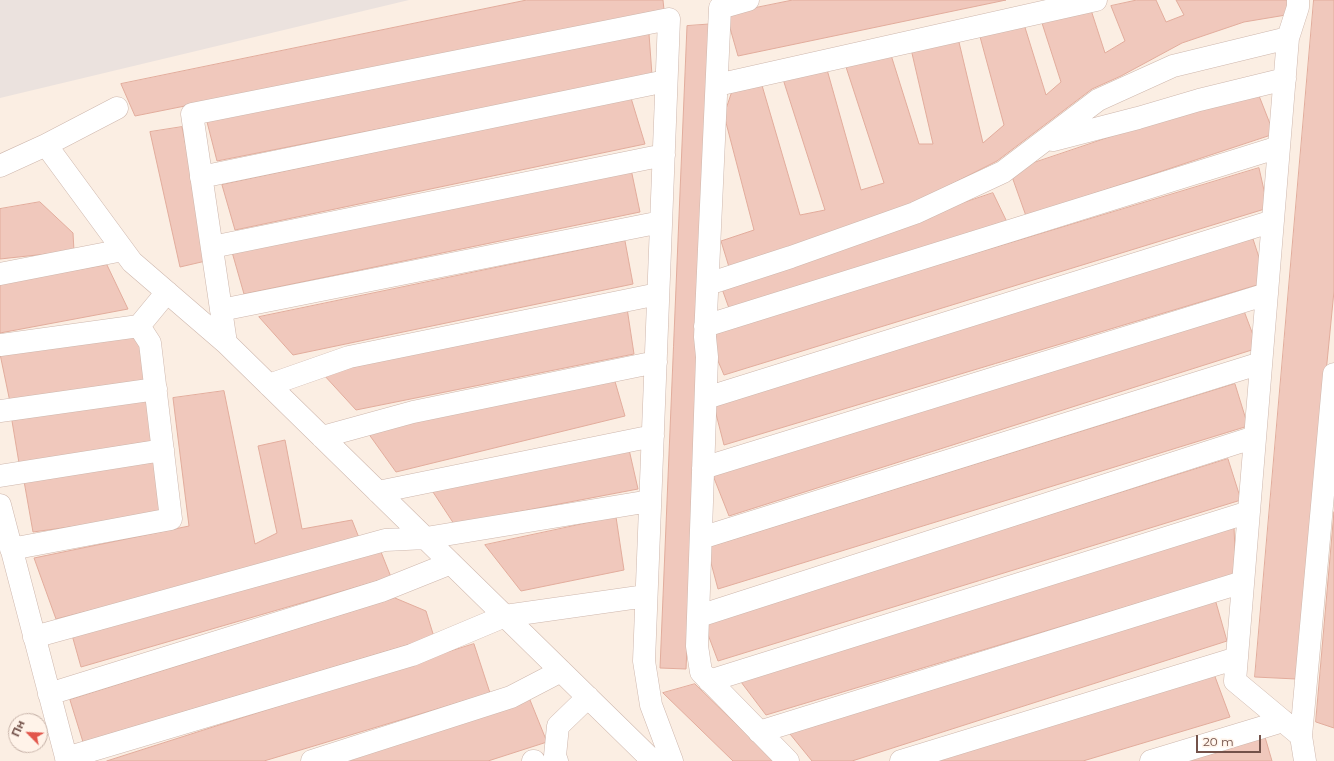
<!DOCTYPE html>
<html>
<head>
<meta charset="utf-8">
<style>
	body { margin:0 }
	#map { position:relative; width:1334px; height:761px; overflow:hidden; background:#fbeee3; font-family:Montserrat,sans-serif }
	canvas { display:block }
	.north { position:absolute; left:8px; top:713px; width:40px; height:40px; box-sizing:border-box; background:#fff3e9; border:1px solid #c7b3a9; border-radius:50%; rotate:294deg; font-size:11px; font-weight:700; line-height:16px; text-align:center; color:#73524a }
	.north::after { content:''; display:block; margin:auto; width:14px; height:18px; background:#e2564b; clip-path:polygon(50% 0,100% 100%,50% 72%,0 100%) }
	.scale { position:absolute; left:1196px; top:735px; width:65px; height:18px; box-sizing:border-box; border:2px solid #73524a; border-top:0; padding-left:5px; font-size:12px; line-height:14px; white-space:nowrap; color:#73524a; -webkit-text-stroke:3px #fff3e9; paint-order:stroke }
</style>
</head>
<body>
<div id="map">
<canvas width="1334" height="761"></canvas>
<div class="north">Пн</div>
<div class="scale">20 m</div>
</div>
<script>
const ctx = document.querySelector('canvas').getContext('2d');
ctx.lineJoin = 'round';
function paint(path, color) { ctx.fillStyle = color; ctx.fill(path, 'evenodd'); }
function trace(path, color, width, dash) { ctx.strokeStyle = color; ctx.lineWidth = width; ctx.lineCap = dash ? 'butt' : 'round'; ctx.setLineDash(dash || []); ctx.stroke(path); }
paint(new Path2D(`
	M0 0H409L0 98Z`), '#ebe2de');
const building = new Path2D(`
	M527 0H663L664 10 135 116 121 84Z
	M793 0H1006L738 56 726 14Z
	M1137 0H1156L1166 22 1184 15 1176 0H1291L1292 14 1244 22 1182 43 1121 76 1092 89 997 161 914 203 824 239 729 267 721 241 754 230 724 115 734 85 761 82 800 215 825 210 782 76 826 66 861 190 884 183 846 67 891 55 919 144H933L911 49 958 38 983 143 1004 125 979 33 1023 21 1046 95 1061 82 1041 20 1091 10 1105 53 1125 41 1111 6Z
	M1314 0H1334V291L1296 679 1255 677Z
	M715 24 686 669 660 668 687 26Z
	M649 34 652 75 217 161 205 114Z
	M1256 88 1274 134 1026 216 1010 171Z
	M631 98 645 144 235 230 222 185Z
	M182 127 210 260 180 267 150 132Z
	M1259 168 1268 208 724 375 707 335Z
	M631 169 640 212 244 294 232 252Z
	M993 193 1007 222 730 311 721 286Z
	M40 202 73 233 74 251 0 259V209Z
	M1253 239 1267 282 724 445 714 406Z
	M625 241 633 284 293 355 259 317Z
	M107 265 128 309 0 333V284Z
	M627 308 634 354 356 410 323 374Z
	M1244 311 1258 348 729 516 712 473Z
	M140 333 150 380 10 402 0 354Z
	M614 378 625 416 396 472 368 433Z
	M1235 384 1248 426 718 589 707 548Z
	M224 391 255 544 277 533 258 446 285 440 302 529 352 520 361 543 56 619 34 558 189 526 173 398Z
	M148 396 158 440 19 463 12 421Z
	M628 445 638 489 454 524 431 489Z
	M1228 459 1241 500 718 661 704 624Z
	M157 462 164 514 33 532 24 481Z
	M1334 512V728L1316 722Z
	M616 517 624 570 521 591 485 545Z
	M1234 527 1236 574 766 715 738 678Z
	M381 552 391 577 81 667 72 635Z
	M395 598 426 611 434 637 83 742 70 700Z
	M1215 599 1227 641 852 761H812L790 734Z
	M474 644 490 693 264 761H107Z
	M1214 674 1230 717 1083 761H929Z
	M695 684 774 761H733L663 693Z
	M530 700 547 742 488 761H336Z
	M1265 737 1272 761H1186Z`);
paint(building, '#f0c8bc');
trace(building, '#e2ac9c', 1);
const minor = new Path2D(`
	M748 0 720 8 705 337 707 357 697 646 701 672 788 761
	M1298 0V7L1288 38 1235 681 1301 736
	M717 85 1096 0
	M1053 140 1138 118 1199 100 1285 79
	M46 145 132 262 226 343 653 761
	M0 166 46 145 117 108
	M201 177 666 81
	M212 247 664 155
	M0 274 123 250
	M708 284 791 257 915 213 1003 172 1098 100 1173 66 1288 38
	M221 310 661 222
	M705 326 1279 147
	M226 343 192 114 669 19 644 661 651 705 672 761
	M0 345 139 326 167 292
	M269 385 349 357 658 294
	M706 398 1273 221
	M0 411 156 389
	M322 437 413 412 656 362
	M703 468 1267 294
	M0 476 163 450
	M378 492 653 436
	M0 505 67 761
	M701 538 1261 363
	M11 549 171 519 150 343 139 326
	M699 616 1255 437
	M34 637 385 540 426 538 650 501
	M709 681 1249 512
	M49 694 381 591 451 563
	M759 732 1243 582
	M66 758 412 655 505 616 646 596
	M312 761 511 697 561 671
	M533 761H534
	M557 761 555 756 558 726 588 697
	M901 761 1237 658
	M1151 761 1283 721
	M1305 761 1301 736 1334 374`);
trace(minor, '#ceb7ad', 23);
trace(minor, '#fff', 22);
</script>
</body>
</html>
